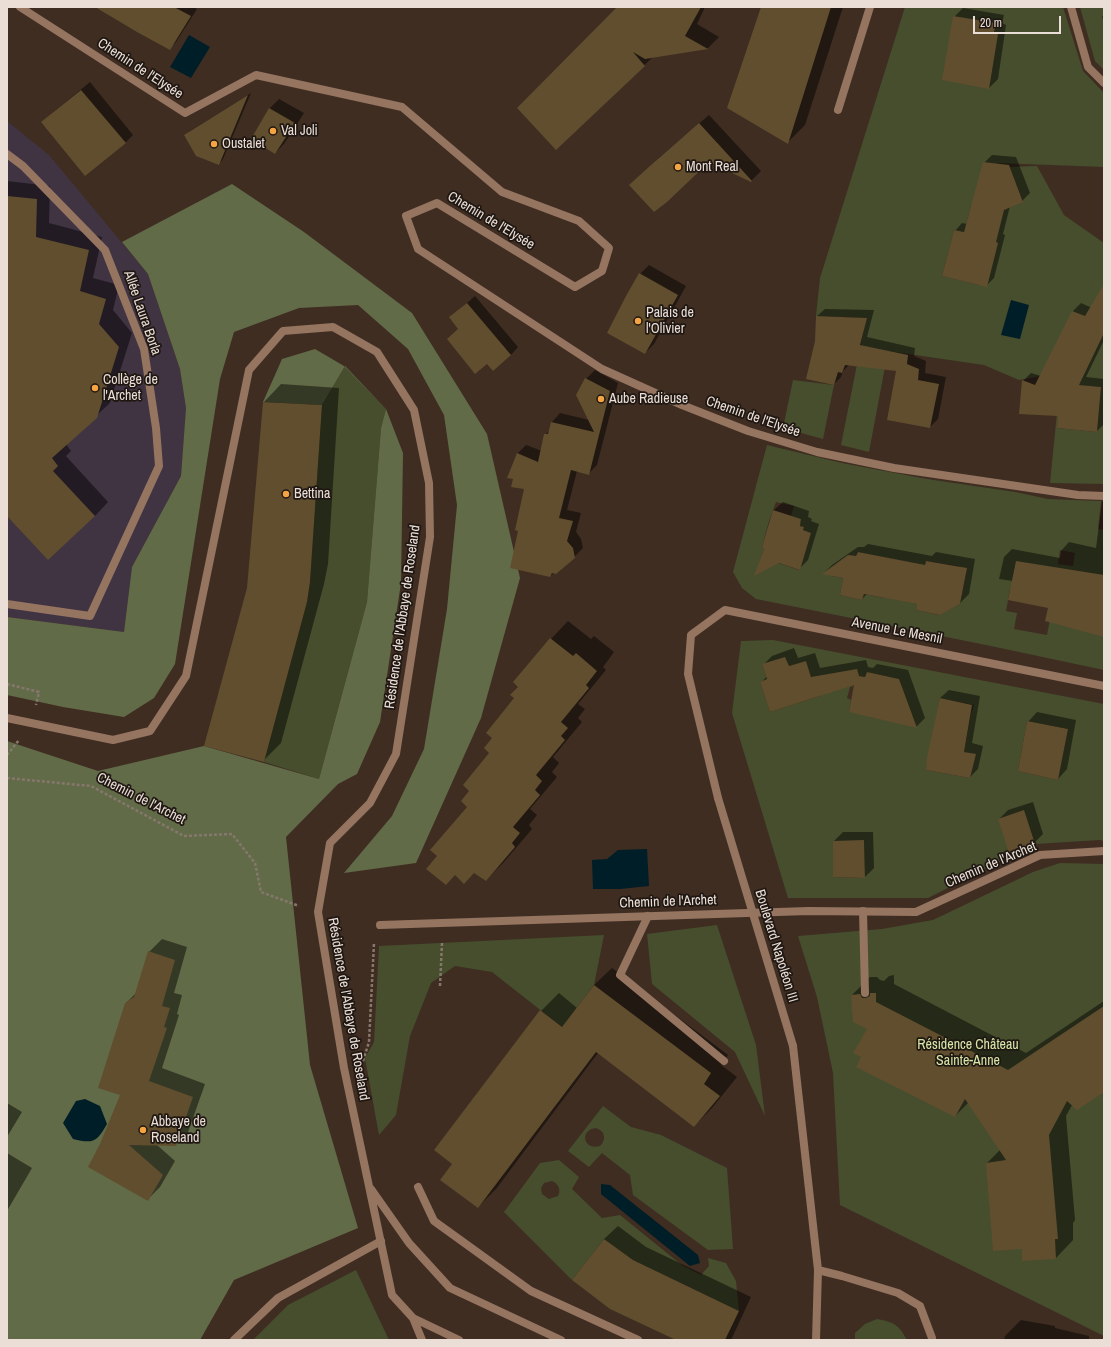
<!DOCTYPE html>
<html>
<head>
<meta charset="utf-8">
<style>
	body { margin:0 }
	#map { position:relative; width:1111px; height:1347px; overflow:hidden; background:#3f2d22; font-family:"Archivo Narrow",sans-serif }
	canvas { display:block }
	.frame { position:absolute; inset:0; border:8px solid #eaded7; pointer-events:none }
	.scale { position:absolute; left:973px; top:16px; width:88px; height:18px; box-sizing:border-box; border:2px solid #eaded7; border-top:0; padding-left:5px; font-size:12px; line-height:14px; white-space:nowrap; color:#eaded7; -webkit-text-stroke:3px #1f1712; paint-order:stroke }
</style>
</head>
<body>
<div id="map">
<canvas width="1111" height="1347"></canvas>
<div class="frame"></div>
<div class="scale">20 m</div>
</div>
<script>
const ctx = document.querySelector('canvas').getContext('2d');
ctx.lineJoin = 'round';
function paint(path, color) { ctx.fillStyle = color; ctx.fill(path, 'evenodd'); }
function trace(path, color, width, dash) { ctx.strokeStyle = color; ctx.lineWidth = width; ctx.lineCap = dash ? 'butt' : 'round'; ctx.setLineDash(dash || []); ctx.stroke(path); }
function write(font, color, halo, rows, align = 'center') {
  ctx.font = font + ' "Archivo Narrow",sans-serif'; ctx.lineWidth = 3.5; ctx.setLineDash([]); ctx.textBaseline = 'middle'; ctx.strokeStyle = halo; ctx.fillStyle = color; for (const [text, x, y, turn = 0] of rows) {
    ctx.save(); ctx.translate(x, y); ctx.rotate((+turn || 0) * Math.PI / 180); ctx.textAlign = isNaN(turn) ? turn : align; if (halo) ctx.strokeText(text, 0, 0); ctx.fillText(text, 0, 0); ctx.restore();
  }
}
paint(new Path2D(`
	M7 121 49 155 148 274 180 369 186 408 181 476 132 567 124 632 7 617Z`), '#403442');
paint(new Path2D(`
	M905 7H1063L1083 71 1104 93V167L997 163 1015 205 1023 201 1010 167 1037 166 1064 215 1104 243V484L1050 483 1061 372 1019 380 984 365 888 351 869 452 841 445 866 319 862 318 816 316 820 278ZM971 206 979 285 942 276 954 230 964 232ZM1061 384 1101 387 1097 432 1057 428Z
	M1080 7H1104V70L1095 61Z
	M345 366 386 409 381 428 367 602 319 779 264 762 307 602 310 582 322 405Z
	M793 380 834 385 823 439 783 428Z
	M767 445 842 463 927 479 1015 492 1048 499 1101 501 1098 529 1104 530V670L986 645 756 599 742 588 733 572ZM776 502 794 506 791 516 801 519 800 526 804 527 803 530 811 533 799 570 775 562C771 569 767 569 760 565V561L764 549 762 547 769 521ZM1060 550 1075 553 1073 566 1058 564ZM858 552 892 559 888 585 884 598 864 594 862 600 840 595 843 578 832 576 856 556ZM926 561 959 566 966 573 960 604 939 615 916 610ZM1010 589 1054 598 1047 635 1014 629 1017 613 1006 611Z
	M773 640 1104 704V841L1100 840 1035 844 928 898H788L732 713 741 641ZM806 661 811 677H814L820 696 770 712 760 682 767 679 762 664 789 666ZM867 672 899 679 902 687 849 712 851 700 847 698 850 687 853 686 855 675 865 677ZM940 698 974 705 971 714 964 752 975 755 970 778 926 770ZM1027 721 1068 729 1058 780 1018 771ZM833 841H864L865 878 833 877Z
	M1060 863 1104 864V1336L840 1205 833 1073 817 997 798 936 882 929 933 920 1033 872Z
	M717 925 756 1045 765 1116 735 1052 652 984 647 934Z
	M604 935 594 985 562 1027 492 972 455 966 431 983 410 1036 396 1115 379 1135 365 1058 374 1042 379 946Z
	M603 1106 631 1127 661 1135 727 1168 733 1249 708 1250 633 1195 630 1175 602 1153 589 1167 568 1151ZM595 1128C605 1130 607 1139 600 1146 584 1151 579 1131 595 1128Z
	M559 1160 579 1177 572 1189 602 1218 620 1215 683 1266 701 1275 709 1266 708 1258 726 1263 736 1281 739 1311 633 1260 604 1239 572 1280 504 1212 540 1163ZM552 1181C559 1184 561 1190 558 1196L549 1199 542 1194 541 1188 544 1183Z
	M356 1270 389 1340H253L288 1305Z
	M877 1319C894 1322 899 1325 907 1340H855V1333L865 1324Z`), '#464e2d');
paint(new Path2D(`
	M232 184 304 232 412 313 487 434 520 578 481 718 416 863 344 873 392 816 424 749 447 609 457 505 444 415 408 349 358 305 299 308 234 332 220 379 175 664 154 698 124 717 63 707 7 695V617L124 632 132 567 181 476 186 408 180 369 148 274 122 242Z
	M315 349 344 366 386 409 403 453 401 583 380 722 357 774 338 784 286 837 310 1065 358 1228 234 1280 200 1340H7V741L98 771 204 746 319 779 367 602 381 428 386 409 345 366 322 405 263 402 282 359Z`), '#626b48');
paint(new Path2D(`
	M189 35 210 47 191 78 170 67Z
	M1011 300 1029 305 1020 339 1001 335Z
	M647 849 649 886 620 889H593L592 860 607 859 618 850Z
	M85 1099 100 1106 107 1124C97 1142 93 1144 73 1139L63 1123 76 1101Z
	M601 1184 610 1185 698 1255 700 1263 690 1266 601 1194Z`), '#001e27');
paint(new Path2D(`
	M105 7H193L197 9 176 42 169 49Z
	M618 7H705L697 24 719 37 708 48 653 57 556 149Z
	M762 7H843L805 125 788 142Z
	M963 8 1004 15 1002 23 1006 25 998 79 989 88 954 17Z
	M1104 14V22L1102 17Z
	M90 82 133 135 125 143 43 122 51 114Z
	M251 93 223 159 219 164 186 135 190 131Z
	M279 99 304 113 284 144 275 153 252 139 270 108Z
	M709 115 761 171 751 181 708 160 640 176 661 156Z
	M992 155 1016 157 1030 193 1022 201 1010 206 1003 234 1005 235 994 278 986 286 955 231 962 223 967 224 984 163Z
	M7 181 50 186 49 223 102 237 93 278 119 285 113 310 132 333 110 403 66 444 71 451 66 456 108 502 95 516 7 515Z
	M649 265 686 286 654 344 645 353 640 274Z
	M475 296 518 347 511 355 459 329 450 318Z
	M1104 302V340L1086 377 1104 379V424L1097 431 1059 416 1023 381 1031 373 1041 376 1073 311 1081 303 1092 308Z
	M825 309 874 310 867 337 915 348 914 356 926 361 925 373 946 377 938 419 930 427 898 371 850 364 843 371 841 377 834 384 816 341 817 316Z
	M595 370 618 383 597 465 589 473 577 471 567 510 581 513 576 532 581 539 583 548 574 557 550 576 519 531 525 488 517 454 526 445 542 451 545 435 550 430 552 422 560 413 589 420 586 379Z
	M281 384 339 388 328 564 324 584 281 743 263 761 248 589 264 402Z
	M1104 500V636L1049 607 1013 581 999 579 1004 557 1012 549 1060 558 1061 551 1069 542 1096 548 1102 502Z
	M783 502 809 511 808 517 812 519 811 521 819 524 808 560 799 569 763 547 774 510Z
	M868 544 932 556 936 552 975 559 969 594 960 603 918 604 867 594 862 599 844 578 824 573 832 565 858 547H864Z
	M568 621 591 639 594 636 614 652 603 667 606 670 578 704 585 709 578 718 582 722 553 757 559 763 552 772 557 777 530 809 537 815 529 825 532 829 504 862 486 880 475 872 438 856 468 807 470 791 491 752 493 738 515 698 520 687 551 639Z
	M794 648 798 658 815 653 820 668 866 660 868 667 873 668 877 664 908 670 925 718 916 727 855 684 762 682 767 676 763 665 772 656Z
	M949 690 980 696 972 743 983 746 978 769 970 777 940 698Z
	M1037 712 1076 720 1067 769 1058 779 1028 722Z
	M1033 802 1043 834 1034 843 999 819 1008 810Z
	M843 832H873L874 868 865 877 834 841Z
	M162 939 187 947 174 993 182 995 177 1014 179 1015 162 1068 205 1084 188 1132 175 1145H157L175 1161 160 1187 147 1200 101 1144 121 1094 126 1003 136 993 149 952Z
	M612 968 728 1055 721 1065 737 1077 712 1108 694 1126 598 1053 496 1189 478 1207 453 1164 541 1011 559 993 577 1008 594 985Z
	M894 975V984L1026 1053 1104 1001V1091L1072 1105 1066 1116 1075 1220 1073 1223V1240L1056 1258 1023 1248 987 1163 1000 1150 969 1102 955 1116 862 1057 868 1029 852 995 870 977H877L880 980 884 981 889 976Z
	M7 1103 22 1112 7 1137Z
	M7 1153 32 1168 7 1211Z
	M618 1226 646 1247 751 1297 731 1340H678L574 1280 604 1239Z
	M1021 1320 1055 1326V1328L1089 1336V1340H1004L1005 1336Z`), '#0007');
paint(new Path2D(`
	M95 7H174L191 16 170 50 137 32Z
	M617 7H701L685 36 708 49 645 59 633 52 645 66 556 150 517 108Z
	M761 7H831L788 144 727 108Z
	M953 16 996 23 994 32 998 34 989 89 942 80Z
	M81 90 126 143 85 176 41 122Z
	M248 95 219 165 196 156 184 135Z
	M269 108 295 123 275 154 251 139Z
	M699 123 752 181 751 182 709 162 667 202 654 212 629 185 651 165Z
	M983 162 1009 165 1023 202 1004 210 996 242 998 243 987 287 942 276 954 230 964 232Z
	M7 196 37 199 36 237 89 250 80 291 106 299 99 324 119 347 97 418 52 458 58 466 53 471 95 516 48 560 7 516Z
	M639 273 678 295 645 354 607 333 626 296Z
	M1104 284V333L1079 385 1101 387 1097 432 1057 428 1058 416 1019 414 1022 380 1035 385 1072 311 1085 316Z
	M467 303 511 355 493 371 487 364 475 374 447 339 458 329 449 317Z
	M816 316 867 318 860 345 908 355 907 364 919 369 918 380 939 384 930 428 887 420 896 371 845 365 842 373 838 372 834 385 806 379 815 341Z
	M585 378 610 391 589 475 571 470 559 518 573 521 567 541 573 548 575 558 556 574 552 573 550 577 510 568 518 531 515 530 524 489 511 487 513 479 507 478 517 453 538 462 544 434H548L551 422 594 432 576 395Z
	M263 402 322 405 310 582 307 602 264 762 204 746 247 588Z
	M773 510 801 519 800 526 804 527 803 530 811 533 800 570 779 563 754 576 764 549 762 547Z
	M858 552 925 565 926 561 967 568 960 604 940 615 916 610 917 604 864 594 862 600 840 595 843 578 822 574 848 555 856 556Z
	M1016 561 1104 575V637L1045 621 1048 608 1008 600Z
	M550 638 573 656 576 653 597 671 586 685 589 688 561 722 568 728 561 736 565 740 536 775 542 781 535 790 540 795 513 827 520 833 512 843 515 847 486 881 474 873 464 884 455 875 446 885 426 869 437 856 430 850 467 807 461 801 469 791 463 785 489 753 484 748 492 738 486 733 514 698 510 695 518 687 513 682Z
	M785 657 789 666 806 661 811 677 857 669 859 676 865 677 867 672 899 679 917 728 849 712 854 685 770 712 760 682 767 679 762 664Z
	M940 698 972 705 964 752 976 754 970 778 926 770 927 757Z
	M1027 721 1068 729 1058 780 1018 771Z
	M1024 810 1035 844 1010 856 998 819Z
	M864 840 865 878 833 877V841Z
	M148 951 175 960 162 1006 170 1008 164 1027 167 1028 149 1081 193 1097 176 1146 129 1145 163 1175 148 1201 88 1167 100 1144 120 1095 98 1088 125 1003 134 997Z
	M594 985 711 1073 704 1084 720 1096 694 1127 596 1052 478 1208 440 1180 452 1164 434 1150 540 1010 562 1027Z
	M870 993H876V1002L1008 1070 1104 1006V1092L1077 1110 1067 1101 1049 1135 1058 1239H1055L1056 1259 1022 1261V1249L993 1251 986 1163 1006 1160 965 1099 955 1117 856 1067 861 1057 853 1053 867 1029 853 1022 851 995 860 994 862 998H866L870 996Z
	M604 1239 633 1260 739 1311 725 1340H676L610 1309 572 1280Z`), '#614e2e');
trace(new Path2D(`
	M7 684 39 692 36 705
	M7 755 19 740
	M7 778 91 786 184 836 232 834 255 863 261 892 299 906
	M440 986 442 943
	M363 1061 369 1042 374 943`), '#86776d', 2.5, [3, 2]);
trace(new Path2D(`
	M20 7 185 113 256 75 402 107 502 192 579 221 609 248 602 271 575 287 437 203 406 216 418 249 602 369 682 405 748 431 817 452 894 468 1078 495 1104 496
	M1071 7 1088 67 1104 83
	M7 154 23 166 105 250 144 349 156 428 159 466 90 616 7 604
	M863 911 865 993
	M648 916 620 975 724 1061
	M418 1187 434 1221 531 1291 638 1340
	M234 1340 278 1298 381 1241`), '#957460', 8);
trace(new Path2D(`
	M838 110 870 7
	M7 718 113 740 150 731 186 676 249 370 283 331 333 327 377 352 414 410 429 483 430 537 396 754 370 803 330 843 318 912 344 1068 392 1295 413 1318 459 1340
	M718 798 688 674 691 635 725 610 1104 686
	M380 925 808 911 916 912 1040 855 1104 851
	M793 1046 818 1270 816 1340
	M371 1189 409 1243 450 1288 561 1340
	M818 1270 842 1276 898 1293 920 1306 932 1338V1340
	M413 1318 422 1340`), '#957460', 8);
trace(new Path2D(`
	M718 798 793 1046`), '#957460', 8);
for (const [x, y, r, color] of [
	[273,131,4,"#f4a443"],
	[214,144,4,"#f4a443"],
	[678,167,4,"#f4a443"],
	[638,321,4,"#f4a443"],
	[95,388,4,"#f4a443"],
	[601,399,4,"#f4a443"],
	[286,494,4,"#f4a443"],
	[143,1130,4,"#f4a443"]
]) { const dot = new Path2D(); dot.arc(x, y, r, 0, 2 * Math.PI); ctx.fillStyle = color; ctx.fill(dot); trace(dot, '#1f1712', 1.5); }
write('14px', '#eaded7', '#1f1712', [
	["Chemin de l'Elysée",140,69,33],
	["Chemin de l'Elysée",491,221,31],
	["Allée Laura Borla",142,313,71],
	["Chemin de l'Elysée",753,417,19],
	["Résidence de l'Abbaye de Roseland",403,617,-82],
	["Avenue Le Mesnil",897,631,11],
	["Chemin de l'Archet",141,799,27],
	["Chemin de l'Archet",991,865,-23],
	["Chemin de l'Archet",668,902,-2],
	["Boulevard Napoléon III",776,946,73],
	["Résidence de l'Abbaye de Roseland",348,1009,80]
]);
write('14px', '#eaded7', '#1f1712', [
	["Val Joli",281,131],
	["Oustalet",222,144],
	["Mont Real",686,167],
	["Palais de",646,313],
	["l'Olivier",646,329],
	["Collège de",103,380],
	["l'Archet",103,396],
	["Aube Radieuse",609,399],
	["Bettina",294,494],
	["Abbaye de",151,1122],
	["Roseland",151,1138]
], 'left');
write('14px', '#d7e7a8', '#1f1712', [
	["Résidence Château",968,1045],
	["Sainte-Anne",968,1061]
]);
</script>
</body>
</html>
